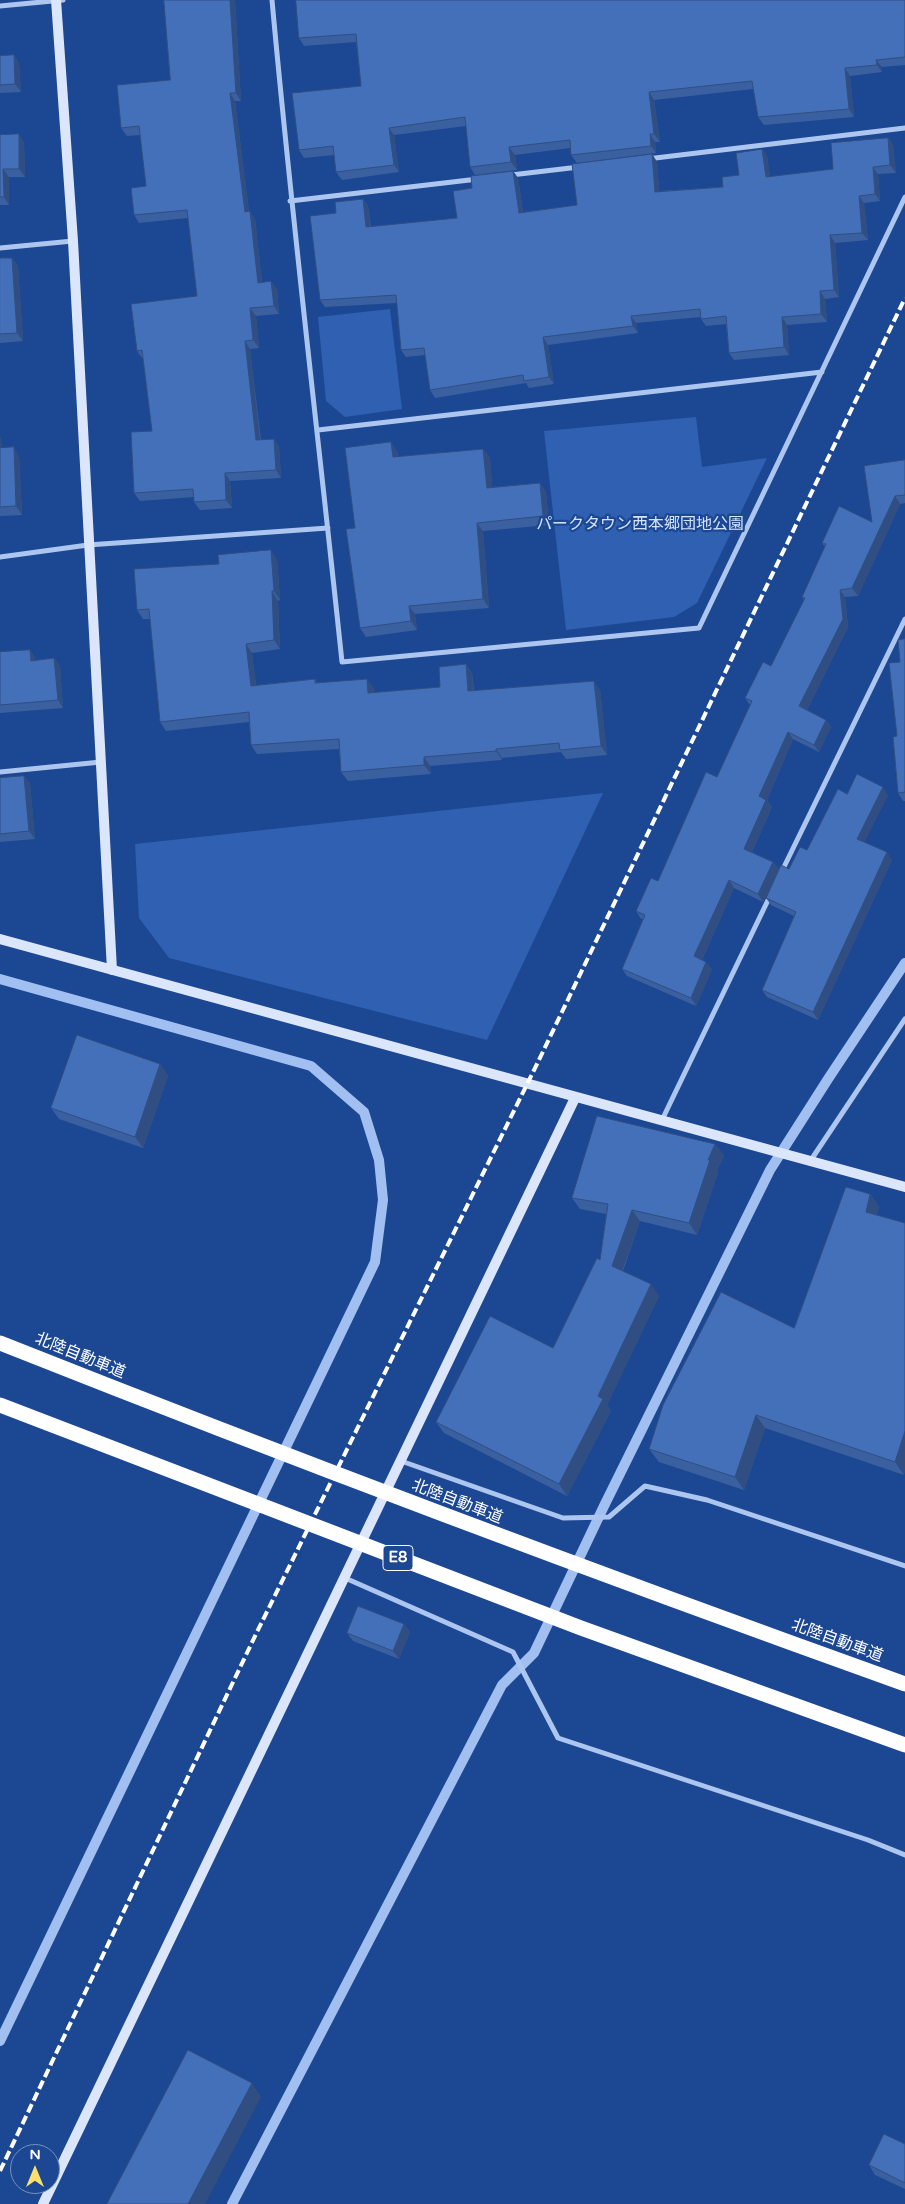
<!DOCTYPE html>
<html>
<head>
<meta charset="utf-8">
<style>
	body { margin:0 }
	#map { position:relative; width:905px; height:2204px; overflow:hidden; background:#1c4793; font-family:"Varela Round",sans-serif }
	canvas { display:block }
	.north { position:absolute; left:10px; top:2144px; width:50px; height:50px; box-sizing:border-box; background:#1c4793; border:1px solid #7791be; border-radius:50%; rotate:0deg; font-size:14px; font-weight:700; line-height:20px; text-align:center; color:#fff }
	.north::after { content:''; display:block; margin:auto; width:18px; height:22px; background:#ffdf6b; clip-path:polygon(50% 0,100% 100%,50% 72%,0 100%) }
</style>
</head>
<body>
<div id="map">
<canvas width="905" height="2204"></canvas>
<div class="north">N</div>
</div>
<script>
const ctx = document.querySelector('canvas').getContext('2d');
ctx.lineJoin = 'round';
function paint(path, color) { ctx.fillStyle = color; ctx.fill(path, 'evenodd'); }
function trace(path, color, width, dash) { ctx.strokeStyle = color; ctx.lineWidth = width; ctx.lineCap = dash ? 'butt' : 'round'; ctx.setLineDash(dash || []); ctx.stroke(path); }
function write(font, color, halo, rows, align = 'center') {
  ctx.font = font + ' "Varela Round","Noto Sans JP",sans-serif'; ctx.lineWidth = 4.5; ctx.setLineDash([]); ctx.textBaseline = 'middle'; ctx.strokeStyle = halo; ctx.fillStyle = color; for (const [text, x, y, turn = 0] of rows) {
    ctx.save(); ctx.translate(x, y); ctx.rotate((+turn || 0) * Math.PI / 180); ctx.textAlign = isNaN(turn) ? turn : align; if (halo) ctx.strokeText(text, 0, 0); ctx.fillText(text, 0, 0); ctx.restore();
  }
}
paint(new Path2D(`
	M390 309 402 409 345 417 326 401 318 317Z
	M696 417 702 467 767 458 697 603 674 617 566 630 544 431Z
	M603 793 487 1040 169 958 139 918 135 844Z`), '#3060b1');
trace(new Path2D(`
	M0 979 311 1066 364 1112 379 1160 383 1200 375 1262 0 2041
	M232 2204 502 1685 534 1653 604 1506 770 1170 828 1079 905 963`), '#a1c0f1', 10);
trace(new Path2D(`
	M272 0C292 221 319 442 342 662L699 628 905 197
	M0 6 63 0
	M647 159 905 128
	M511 175 579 167
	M290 201 478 179
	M0 248 73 241
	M318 430 822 372
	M0 557 88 545 328 528
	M0 772 101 762
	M782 871 905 619
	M662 1120 770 896
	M811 1160 905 1019
	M401 1461 563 1518 609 1517 645 1486 707 1500 905 1566
	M345 1578 513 1652 558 1738 868 1840 905 1855`), '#adc6ef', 5);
trace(new Path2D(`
	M56 0 73 241 112 970
	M0 939 905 1187
	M43 2204 575 1098`), '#dbe6fb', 10);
trace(new Path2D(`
	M0 1343C300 1462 601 1575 905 1684
	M0 1405 581 1628 905 1745`), '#fff', 15);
trace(new Path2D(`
	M0 2171 256 1634 537 1064 905 298`), '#fff', 4, [9, 4]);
paint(new Path2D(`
	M235 0 241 101H235L249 211 255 219 262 282 277 289 279 314 256 316 259 348 250 349 261 440 274 439 279 447 281 478 230 481 232 508 200 510 194 502V497L140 501 134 493 152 431 143 359 137 351 197 296 188 218 139 223 134 215 146 186 140 135 127 136 121 128 170 80Z
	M296 0H905V65L882 67V72L850 76 854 117 764 125 758 117 753 89 654 100 660 142H655L656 153 577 163 571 155 570 148 515 155 517 170 475 175 470 167 466 126 394 135 399 172 342 180 336 172 334 155 304 158 299 150 361 86 356 42 304 46 299 38Z
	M14 55 19 63 21 92 0 93V56Z
	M0 132V135L24 142 25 177H9V205H0Z
	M888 138 893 145 896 173 878 174 880 201 864 203 868 240 835 243 839 297 825 299 827 322 787 325 789 355 734 360 729 353 726 324 706 326 701 319V317L636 323 638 333 548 345 554 384 529 388 526 383 435 398 430 390 425 355 406 357 401 350 397 303 325 307 320 300 336 213 363 199 368 206 371 227 457 218 472 188 513 171 518 178 523 212 577 205 652 154 657 162 659 191 723 187 739 175 762 149 767 156 770 177 833 169Z
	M0 258H12L18 266 23 341 0 343Z
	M0 436 2 448 19 456 22 515 0 516Z
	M483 449 490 458 492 487 540 483 546 492 549 525 483 531 489 608 415 614 417 630 366 637 360 628 355 528 397 451 398 457Z
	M905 460V503L900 504 858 596 845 597 848 627 807 710 826 720 831 727 819 752 793 739 767 800 772 807 752 852 773 862 779 869 763 902 734 888 702 960 712 969 696 1006 627 976 622 969 643 919H641L636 911 658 881 717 777 750 705 745 698 771 666 804 600 802 597 825 547 822 543 872 522Z
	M277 559 280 600 278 601 280 649 252 653 256 685 315 679 317 683 374 688V693L440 687 466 664 472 673 474 690H600L607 755 566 759 561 752 502 758V760L430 766 431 774 348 781 341 772 339 749 257 754 251 745 249 722 166 731 160 722 150 619H143L137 610Z
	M905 639V801H903L898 793 897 736Z
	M30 650 35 658V660L54 658 60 666 63 708 0 713V652Z
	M24 776 30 784 35 839 0 842V778Z
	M847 794 888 795 864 842 892 860 818 1020 767 997 762 990 794 916 771 905 766 898 789 869 807 850Z
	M160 1064 168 1076 143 1148 59 1119 51 1108Z
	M715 1144 724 1156 717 1170 718 1172 697 1235 640 1221 623 1271 659 1296 607 1405 611 1411 567 1496 444 1433 436 1422 553 1348 600 1260 606 1214 580 1209 572 1198Z
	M870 1194 879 1207 877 1215 905 1223 904 1475 765 1428 744 1490 659 1462 649 1449 794 1328Z
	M404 1624 410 1632 399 1659 353 1641 347 1633Z
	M905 2144V2189L875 2175 869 2165Z`), '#3a60a0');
paint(new Path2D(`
	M230 0H235L241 101 236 93Z
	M14 55 19 63 21 92 15 84Z
	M876 60 882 67V72L877 65Z
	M845 68 850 76 854 117 849 109Z
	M649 92 654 100 660 142 654 134Z
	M230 93 235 101 250 219 245 212Z
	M389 128 394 135 399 172 394 165Z
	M19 134 24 142 25 177 19 169Z
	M650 134 655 142 656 153 651 146Z
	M888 138 893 145 896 173 890 165Z
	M509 147 515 155 517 170 511 162Z
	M762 149 767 156 771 185 766 177Z
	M652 154 657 162 660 199 655 192Z
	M873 167 878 174 880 201 875 194Z
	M3 169 9 177V205L4 197Z
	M513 171 518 178 524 220 519 213Z
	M859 196 864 203 868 240 862 233Z
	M363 199 368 206 371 234 366 227Z
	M250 211 255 219 263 291 258 283Z
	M830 235 835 243 839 297 834 290Z
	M12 258 18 266 23 341 17 333Z
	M271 281 277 289 279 314 274 306Z
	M820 291 825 299 827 322 821 314Z
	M250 308 256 316 259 348 253 340Z
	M631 316 636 323 638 333 633 326Z
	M782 317 787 325 789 355 784 347Z
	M543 337 548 345 554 384 549 377Z
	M245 341 250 349 261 448 256 440Z
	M0 436 4 457 0 451Z
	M274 439 279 447 281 478 276 470Z
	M391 442 397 451 399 466 393 457Z
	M14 447 19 456 22 515 16 506Z
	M483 449 490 458 493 497 487 488Z
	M225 473 230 481 232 508 226 500Z
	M540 483 546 492 549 525 543 516Z
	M895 496 900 504 858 596 852 588Z
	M477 523 483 531 489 608 483 599Z
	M271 550 277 559 280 600 274 591Z
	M840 590 845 597 848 627 805 714 799 706Z
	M272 591 278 601 280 649 274 640Z
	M409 606 415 614 417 630 411 621Z
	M246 644 252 653 257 695 251 686Z
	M30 650 35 658 36 668 31 661Z
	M54 658 60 666 63 708 58 700Z
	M466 664 472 673 474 700 468 691Z
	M367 679 374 688 375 703 368 693Z
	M594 681 600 690 607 755 601 746Z
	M826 720 831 727 819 752 814 745Z
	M788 732 793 739 767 800 772 807 750 856 744 849 759 796Z
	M496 749 502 758V760L496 751Z
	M424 757 430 766 431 774 424 765Z
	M24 776 30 784 35 839 29 831Z
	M883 787 888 795 862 847 857 839Z
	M887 852 892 860 818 1020 813 1012Z
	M773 862 779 869 763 902 758 894Z
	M729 880 734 888 700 964 694 956Z
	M706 962 712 969 696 1006 691 998Z
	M160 1064 168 1076 143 1148 135 1137Z
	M715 1144 724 1156 717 1170 718 1172 697 1235 689 1223 708 1160Z
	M870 1194 879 1207 875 1225 866 1212Z
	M632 1210 640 1221 620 1277 612 1266Z
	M651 1284 659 1296 607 1405 611 1411 567 1496 559 1484 598 1396Z
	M756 1415 765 1428 744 1490 735 1477Z
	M905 1431V1473L904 1475 895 1462Z
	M404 1624 410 1632 399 1659 393 1651Z
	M252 2083 261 2097 205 2204H188Z`), '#304e82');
const building = new Path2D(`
	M164 0H230L236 93H230L245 212 250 211 258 283 271 281 274 306 250 308 253 340 245 341 256 440 274 439 276 470 225 473 226 500 194 502 193 489 134 493 131 432 152 431 142 350 137 351 131 304 197 296 187 210 134 215 131 188 146 186 139 126 121 128 117 85 170 80Z
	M296 0H905V57L876 60 877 65 845 68 849 109 758 117 752 81 649 92 654 134H650L651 146 571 155 570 140 509 147 511 162 470 167 465 117 389 128 394 165 336 172 333 146 299 150 292 93 361 86 356 34 299 38Z
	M14 55 15 84 0 85V56Z
	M19 134V169H3L4 197H0V135Z
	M888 138 890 165 873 167 875 194 859 196 862 233 830 235 834 290 820 291 821 314 782 317 784 347 729 353 726 316 701 319 700 309 631 316 633 326 543 337 549 377 524 381 523 375 430 390 424 348 401 350 396 295 320 300 310 216 336 213 335 202 363 199 366 227 457 218 453 191 472 188 471 176 513 171 519 213 577 205 572 164 652 154 655 192 723 187 722 177 739 175 736 153 762 149 766 177 833 169 831 143Z
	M0 258H12L17 333 0 334Z
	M391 442 393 457 483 449 487 488 540 483 543 516 477 523 483 599 409 606 411 621 360 628 346 529 355 528 345 448Z
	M14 447 16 506 0 507V448Z
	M905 460V495L895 496 852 588 840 590 843 619 799 706 826 720 814 745 788 732 759 796 766 800 744 849 773 862 758 894 729 880 694 956 706 962 691 998 622 969 645 915 636 911 651 878 658 881 706 772 717 777 752 701 745 698 763 662 771 666 805 598 802 597 826 544 822 543 839 506 872 522 864 466Z
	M271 550 274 591H272L274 640 246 644 251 686 315 679V683L367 679 368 693 440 687 439 667 466 664 468 691 594 681 601 746 560 750 559 743 496 749V751L424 757V765L341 772 339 739 251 745 249 712 160 722 149 609 137 610 134 569 219 564 218 555Z
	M905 639V792L898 793 893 737 897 736 889 663 900 662 898 640Z
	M30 650 31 661 54 658 58 700 0 705V652Z
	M857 774 883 787 857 839 887 852 813 1012 762 990 796 912 766 898 781 865 789 869 800 847 807 850 838 789 847 794Z
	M24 776 29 831 0 834V778Z
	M77 1035 160 1064 135 1137 51 1108Z
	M597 1116 715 1144 708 1160H710L689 1223 632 1210 612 1266 651 1284 598 1396 603 1399 559 1484 436 1422 490 1316 553 1348 597 1258 600 1260 608 1204 572 1198Z
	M846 1187 870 1194 866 1212 905 1223V1431L895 1462 756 1415 735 1477 649 1449 663 1405 721 1292 794 1328Z
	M358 1606 404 1624 393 1651 347 1633Z
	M188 2050 252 2083 188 2204H107Z
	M884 2134 905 2144V2183L869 2165Z`);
paint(building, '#4470ba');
trace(building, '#304e82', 1);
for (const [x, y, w] of [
	[398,1558,30]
]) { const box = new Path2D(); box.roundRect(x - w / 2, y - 12.5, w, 25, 4); ctx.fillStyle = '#1c4793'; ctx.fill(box); trace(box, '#fff', 1); }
write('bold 15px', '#fff', null, [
	["E8",398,1558]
]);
write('16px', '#d4e2fa', '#1c4793', [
	["パークタウン西本郷団地公園",640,525]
]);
write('16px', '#fff', '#1c4793', [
	["北陸自動車道",80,1356,22],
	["北陸自動車道",457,1502,21],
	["北陸自動車道",837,1641,20]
]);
</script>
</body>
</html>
